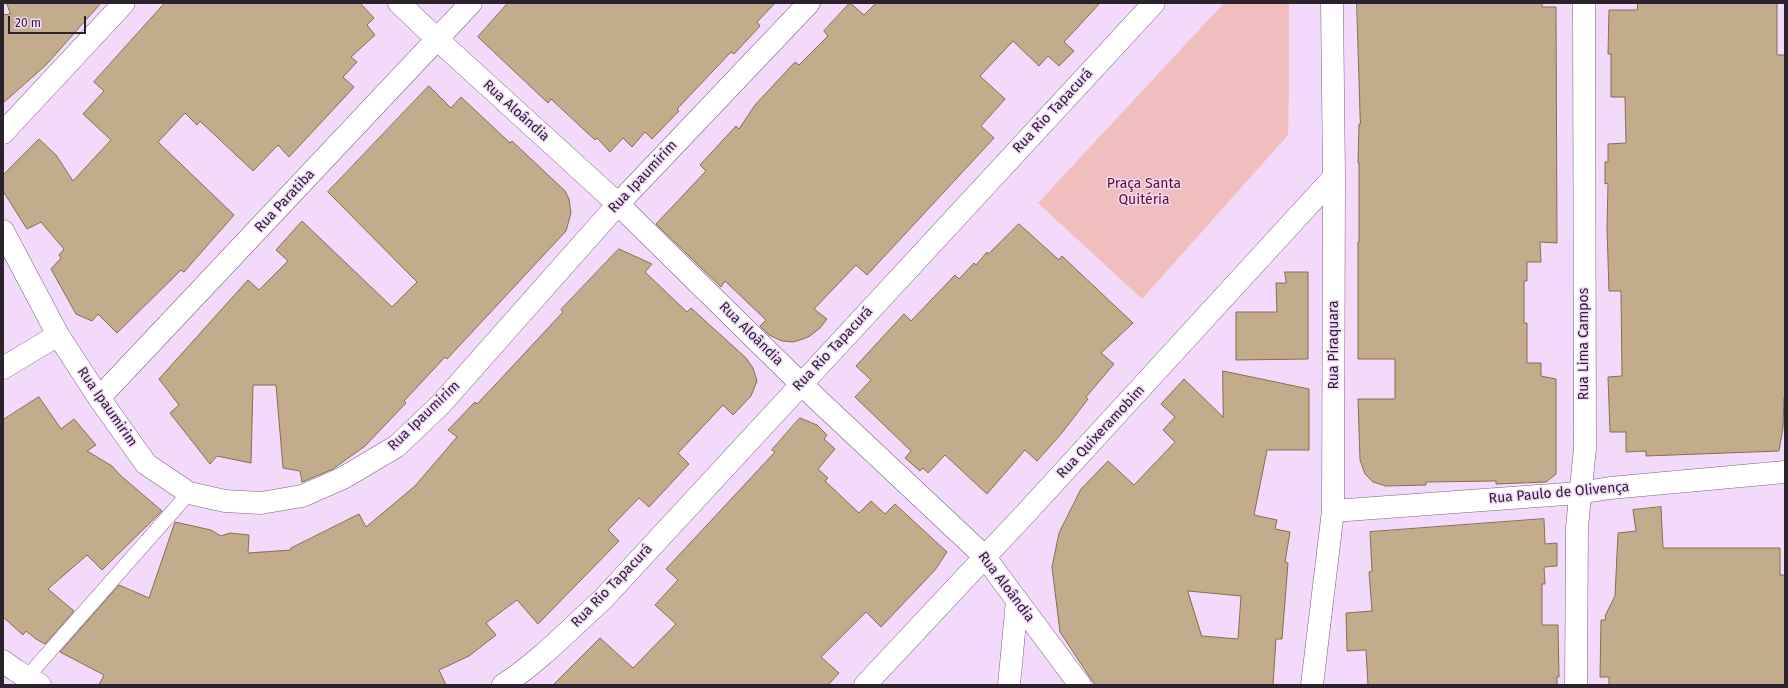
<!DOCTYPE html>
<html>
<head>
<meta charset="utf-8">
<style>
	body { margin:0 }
	#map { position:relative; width:1788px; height:688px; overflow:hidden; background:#f3d9fa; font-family:"Fira Sans",sans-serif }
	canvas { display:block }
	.frame { position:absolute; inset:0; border:4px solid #2b222e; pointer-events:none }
	.scale { position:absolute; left:8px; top:16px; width:78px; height:18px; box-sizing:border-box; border:2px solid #2b222e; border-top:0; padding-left:5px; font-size:12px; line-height:14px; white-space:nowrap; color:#2b222e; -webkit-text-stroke:3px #f3d9fa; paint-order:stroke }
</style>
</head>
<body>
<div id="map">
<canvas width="1788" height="688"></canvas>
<div class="frame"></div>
<div class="scale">20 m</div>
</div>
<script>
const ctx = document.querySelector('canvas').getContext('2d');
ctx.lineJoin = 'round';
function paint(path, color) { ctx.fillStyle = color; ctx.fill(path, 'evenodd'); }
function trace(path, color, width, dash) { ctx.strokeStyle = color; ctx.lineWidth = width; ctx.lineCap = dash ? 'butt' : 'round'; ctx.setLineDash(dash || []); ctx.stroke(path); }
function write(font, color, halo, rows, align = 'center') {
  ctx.font = font + ' "Fira Sans",sans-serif'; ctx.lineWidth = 3; ctx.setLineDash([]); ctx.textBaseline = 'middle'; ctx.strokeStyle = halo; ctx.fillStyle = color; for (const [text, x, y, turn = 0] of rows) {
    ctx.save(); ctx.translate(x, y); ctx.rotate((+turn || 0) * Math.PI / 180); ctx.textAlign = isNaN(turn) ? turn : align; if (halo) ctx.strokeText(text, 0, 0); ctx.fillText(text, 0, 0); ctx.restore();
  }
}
paint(new Path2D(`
	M1224 3H1288L1289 4V88L1288 135 1142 299 1038 203Z`), '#f0bebd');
const building = new Path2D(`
	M7 3H101L46 65 3 103V15L10 14Z
	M165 3H360L374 18 367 25 375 35 351 57 357 62 343 77 354 87 289 157 278 145 253 171 200 121 197 125 185 113 158 142 234 215 184 272 181 270 117 333 98 314 92 321 76 314 51 269 61 258 59 255 64 249 41 222 27 229 3 191V175L39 139 56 155 73 181 111 140 83 114 104 91 94 82Z
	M508 3H775L757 22 760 26 734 54 731 52 677 109 679 111 652 139 645 132 632 147 623 138 610 152 597 138 595 140 551 99 548 103 478 37Z
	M850 3 864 15 876 3H1100L1064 42 1074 51 1059 66 1048 56 1039 66 1013 41 980 76 1005 99 981 126 994 138 867 275 856 265 814 309 827 319 820 328 810 336 803 339 793 342 782 341 769 335 760 326 766 320 725 281 721 287 656 224 706 171 700 165 736 126 739 129 755 105 795 62 799 65 828 36 824 31Z
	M1357 3H1542V7H1556L1557 243 1540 242 1541 262H1527V281H1524V323H1527V363H1541V376L1556 379V474L1546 482 1496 484V481L1426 482V485L1386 486 1373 482 1365 474 1360 460 1358 399H1395V359H1358V242H1359V163H1358L1359 124H1360Z
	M1638 3H1777V55H1785V398H1784L1783 428 1779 451 1646 456V451L1626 452V432H1610L1608 377 1622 376 1621 291H1609L1607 228 1608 183 1605 184V162H1608V144L1626 143 1625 97H1611V54H1608L1609 10H1637Z
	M429 86 451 108 461 97 510 143 512 141 565 191 569 199 571 213 566 231 447 359 445 357 404 401 406 403 365 446 333 469 302 482 300 471 283 468 276 385H253L251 463 217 456 210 464 170 413 179 405 159 379 248 280 259 290 288 261 276 250 302 221 392 307 417 282 328 192Z
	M1019 224 1059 260 1062 256 1133 323 1101 353 1114 364 1086 397 1088 399 1061 434 1037 461 1025 450 987 494 945 455 928 473 923 468 920 471 905 458 911 451 855 397 871 380 856 366 904 314 911 321 955 275 959 279 974 263 976 265 987 252 988 254Z
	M619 249 652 264 645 272 687 312 691 308 746 358 753 368 757 381 751 396 733 415 723 405 678 453 689 464 649 507 639 498 608 530 619 541 538 624 517 600 486 623 496 635 469 656 439 670 446 685H99L104 675 60 652 119 585 149 598 175 522 211 530 221 536 230 533 249 535 248 553 291 550V548L359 514 366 527 415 486 457 437 448 430 475 402 477 404 497 383 563 312 561 310Z
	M1285 272H1308V359L1236 360V312H1277L1276 283H1286Z
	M1223 371 1309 389V450H1267L1254 515 1277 520 1275 529 1290 532 1285 562 1288 563 1282 639H1276L1273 685H1095L1060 632 1052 567 1059 533 1081 489 1108 461 1134 485 1175 442 1163 430 1175 417 1161 404 1184 379 1223 417ZM1188 591 1241 596 1238 639 1202 636Z
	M39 397 61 429 74 419 96 445 87 451 112 466 120 475 162 511 102 570 87 555 48 589 74 611 45 644 36 639 26 631 23 635 3 617V420Z
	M800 418 817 425 827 435 824 439 835 449 818 469 828 478 825 481 859 513 871 501 885 514 895 504 947 552 935 570 881 627 866 612 821 657 839 673 828 685H553L600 638 633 668 676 624 655 605 678 580 666 569 775 452 772 450Z
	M1661 507 1663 548H1780V575H1785V685H1609V677H1600L1601 620H1606L1605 616 1615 596 1618 533 1636 531 1633 510Z
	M1544 519 1545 544 1557 543V566L1544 567 1545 584H1542V625H1558L1559 677H1557V685H1368L1366 650 1347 651 1346 613 1372 611 1369 572 1372 571 1370 532Z`);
paint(building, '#c2ac8b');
trace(building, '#836f50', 1);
const service = new Path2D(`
	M27 677 189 493`);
const minor = new Path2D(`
	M399 3 437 39 618 204 801 384 984 556 1080 685
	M3 133 124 3
	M3 231 58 335 99 398 146 464 189 493 225 501 261 503 302 496 343 478 397 446 441 404 618 204 809 3
	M3 368 58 335
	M99 398 471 3
	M1333 511 1579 493 1610 488 1785 472
	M3 661 15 670 40 685
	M503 685C540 661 571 628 603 599L1154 3
	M865 685 1027 512 1334 177
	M1009 685 1017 601
	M1312 685 1333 511 1334 177 1332 3
	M1576 685 1577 527 1585 448 1584 3`);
trace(service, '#79637f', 15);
trace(minor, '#79637f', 23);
trace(service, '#fff', 14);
trace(minor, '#fff', 22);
write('14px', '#2b222e', '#f3d9fa', [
	["Rua Aloândia",516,111,42],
	["Rua Rio Tapacurá",1053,111,-47],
	["Rua Ipaumirim",643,177,-47],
	["Rua Paratiba",285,201,-47],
	["Rua Aloândia",751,334,45],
	["Rua Lima Campos",1584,344,-90],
	["Rua Piraquara",1334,345,-90],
	["Rua Rio Tapacurá",833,349,-47],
	["Rua Ipaumirim",107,407,55],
	["Rua Ipaumirim",424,416,-44],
	["Rua Quixeramobim",1101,432,-47],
	["Rua Paulo de Olivença",1559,493,-5],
	["Rua Rio Tapacurá",612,586,-46],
	["Rua Aloândia",1006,587,53]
]);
write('14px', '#650f1d', '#f3d9fa', [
	["Praça Santa",1144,184],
	["Quitéria",1144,200]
]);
</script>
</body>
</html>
